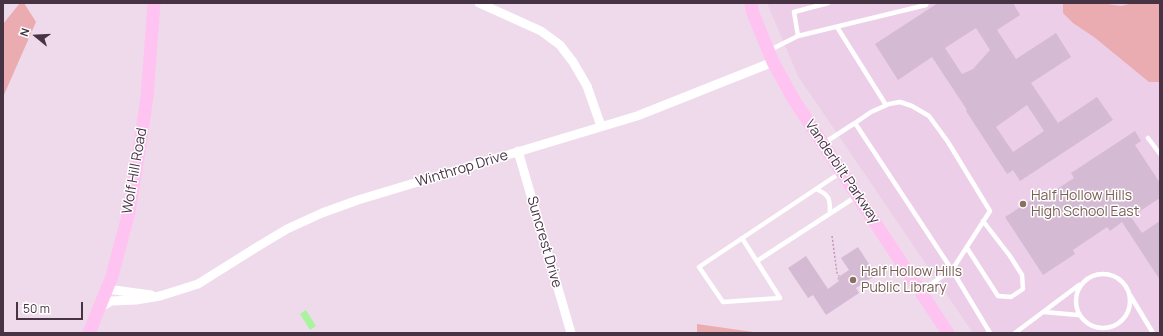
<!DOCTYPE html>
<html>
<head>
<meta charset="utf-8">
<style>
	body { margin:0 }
	#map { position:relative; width:1163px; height:336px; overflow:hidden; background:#f3e5f1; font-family:Manrope,sans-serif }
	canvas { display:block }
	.frame { position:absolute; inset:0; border:4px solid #463445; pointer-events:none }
	.north { position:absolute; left:16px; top:16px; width:40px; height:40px; -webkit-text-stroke:3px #fff; paint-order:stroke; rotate:288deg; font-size:11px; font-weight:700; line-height:16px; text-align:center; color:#463445 }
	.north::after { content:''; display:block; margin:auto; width:14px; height:18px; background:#463445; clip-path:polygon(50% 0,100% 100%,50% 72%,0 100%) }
	.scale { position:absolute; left:16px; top:302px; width:67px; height:18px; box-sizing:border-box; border:2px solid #463445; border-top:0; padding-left:5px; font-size:12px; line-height:14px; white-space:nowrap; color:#463445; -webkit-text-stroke:3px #fff; paint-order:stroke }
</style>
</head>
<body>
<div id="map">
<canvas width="1163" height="336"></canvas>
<div class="frame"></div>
<div class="north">N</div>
<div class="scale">50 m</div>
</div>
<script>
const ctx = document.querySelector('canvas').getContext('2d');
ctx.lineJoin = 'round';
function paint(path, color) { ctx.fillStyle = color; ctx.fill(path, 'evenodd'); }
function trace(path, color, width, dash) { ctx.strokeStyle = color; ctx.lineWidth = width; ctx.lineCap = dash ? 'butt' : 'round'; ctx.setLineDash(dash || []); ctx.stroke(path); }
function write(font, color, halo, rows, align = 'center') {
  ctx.font = font + ' Manrope,sans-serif'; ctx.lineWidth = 3; ctx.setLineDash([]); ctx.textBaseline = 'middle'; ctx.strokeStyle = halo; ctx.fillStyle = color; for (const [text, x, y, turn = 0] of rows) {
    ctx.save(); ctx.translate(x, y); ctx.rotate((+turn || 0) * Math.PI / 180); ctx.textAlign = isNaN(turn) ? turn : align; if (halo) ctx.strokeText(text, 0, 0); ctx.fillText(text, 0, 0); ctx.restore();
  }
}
paint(new Path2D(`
	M3 3H1160V333H3Z`), '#efdaec');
paint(new Path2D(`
	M767 3H1160V333H973L798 76Z`), '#edcee8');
paint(new Path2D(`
	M20 3H24L36 22 3 97V24Z
	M1063 3H1101L1121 6 1133 3H1160V82H1149L1094 37 1073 23 1063 13Z
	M697 324 760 333H697Z`), '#eaacb1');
paint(new Path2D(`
	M306 310 316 326 310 330 300 314Z`), '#a9f39e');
paint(new Path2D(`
	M938 3H1013L1020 15 997 30 1016 59 1056 33 1071 57 1031 83 1058 123 1097 97 1113 120 1020 181 1013 170 1007 174 966 111 967 110 932 57 898 80 875 44ZM976 28 990 50 973 69 962 74 945 48ZM1027 105 1044 131 1013 152 996 127Z
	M1135 131 1141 141 1135 145 1160 183V198L1131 217 1142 233 1160 221V280L1122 222 1110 231 1107 227 1073 250 1075 254 1043 275 1005 217 1036 197 1039 201 1074 178 1071 173Z
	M858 247 876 275 856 288 859 293 826 315 813 295 808 298 788 268 806 256 828 289 839 281 837 278 849 270 841 258Z`), '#d5bad4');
trace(new Path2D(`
	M832 236 837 273 839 276`), '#c298bd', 1.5, [2, 2]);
trace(new Path2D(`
	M837 27 886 105
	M798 36 794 12 828 3
	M770 50 798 36 926 5 927 3
	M855 123 952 270 990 333
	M1148 138 1160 154
	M824 143 855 123 871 112 889 104 900 102 912 106 929 116 948 142 990 211 952 270 922 290
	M816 189C830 195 830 199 830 213
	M742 238 780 298 723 302 699 267 840 173
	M967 248 998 296 1011 297 1023 289 1022 275 1010 256 983 221
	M757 261 857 196
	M1076 301a27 27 0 1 1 54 0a27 27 0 1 1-54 0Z
	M1130 295 1153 333
	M1044 312 1078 315
	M1015 333 1079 285`), '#fff', 4.5);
trace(new Path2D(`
	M479 3 541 31 560 45 573 62 587 86 601 126
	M518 151 571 333
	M107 289 151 295
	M99 308 111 301 136 300 160 296 198 284 257 247 287 229 322 213 358 200 637 116 773 62`), '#fff', 9);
trace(new Path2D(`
	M751 3 752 11 773 62 794 100 948 333
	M89 333 112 276 129 212 140 145 147 97 154 3`), '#ffc3f2', 13);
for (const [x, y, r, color] of [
	[1023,204,4,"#8d6e63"],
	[853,280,4,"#8d6e63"]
]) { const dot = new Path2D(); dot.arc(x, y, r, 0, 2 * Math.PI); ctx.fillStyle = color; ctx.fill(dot); trace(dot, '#fff', 1.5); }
write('14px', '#463445', '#fff', [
	["Winthrop Drive",462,169,-17],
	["Wolf Hill Road",135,171,-80],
	["Vanderbilt Parkway",842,172,56],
	["Suncrest Drive",544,242,74]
]);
write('14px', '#785e54', '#fff', [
	["Half Hollow Hills",1031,196],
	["High School East",1031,212],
	["Half Hollow Hills",861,272],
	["Public Library",861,288]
], 'left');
</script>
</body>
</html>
